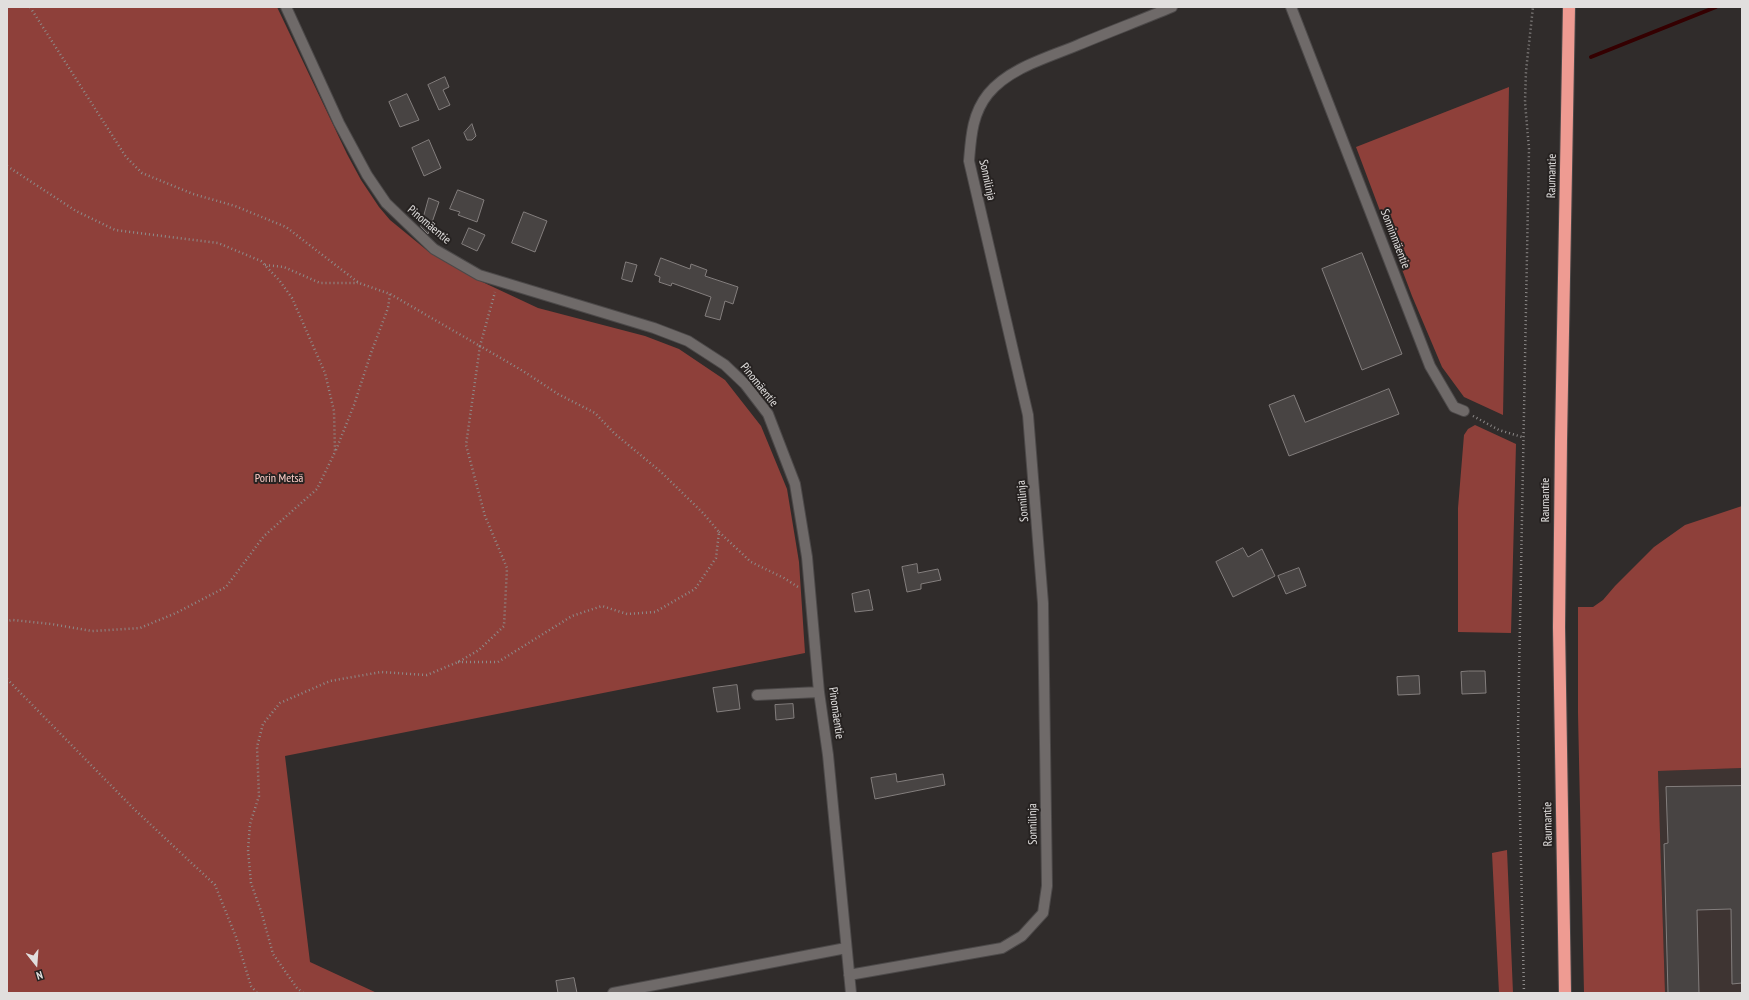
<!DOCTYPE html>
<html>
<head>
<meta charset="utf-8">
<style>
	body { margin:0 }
	#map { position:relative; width:1749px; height:1000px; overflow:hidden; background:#302c2b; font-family:"PT Sans Narrow",sans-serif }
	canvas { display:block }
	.frame { position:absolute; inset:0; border:8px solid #e1dfde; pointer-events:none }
	.north { position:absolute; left:16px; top:944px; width:40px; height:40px; -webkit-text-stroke:3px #262221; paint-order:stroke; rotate:163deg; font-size:11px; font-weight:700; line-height:16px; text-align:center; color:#e1dfde }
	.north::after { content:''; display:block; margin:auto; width:14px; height:18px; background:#e1dfde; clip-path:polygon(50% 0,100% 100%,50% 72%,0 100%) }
</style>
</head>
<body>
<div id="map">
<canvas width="1749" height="1000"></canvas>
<div class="frame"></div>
<div class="north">N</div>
</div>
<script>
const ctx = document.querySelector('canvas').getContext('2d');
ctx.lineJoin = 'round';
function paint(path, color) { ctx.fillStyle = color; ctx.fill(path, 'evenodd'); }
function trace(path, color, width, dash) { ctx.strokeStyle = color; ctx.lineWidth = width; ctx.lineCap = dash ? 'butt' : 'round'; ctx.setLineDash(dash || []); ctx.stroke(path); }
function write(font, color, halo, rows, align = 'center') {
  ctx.font = font + ' "PT Sans Narrow",sans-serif'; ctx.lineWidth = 4; ctx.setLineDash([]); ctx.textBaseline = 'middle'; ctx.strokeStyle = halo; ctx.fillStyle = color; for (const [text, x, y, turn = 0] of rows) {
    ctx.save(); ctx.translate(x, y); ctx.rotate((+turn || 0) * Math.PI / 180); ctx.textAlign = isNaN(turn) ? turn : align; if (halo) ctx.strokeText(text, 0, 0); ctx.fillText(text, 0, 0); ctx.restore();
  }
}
paint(new Path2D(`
	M1742 768V993H1665L1658 771Z`), '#3e3432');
paint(new Path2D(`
	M7 7H277L347 154 361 180 379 207 390 220 429 252 476 279 538 308 645 336 679 349 725 380 761 426 787 489 799 562 805 653 285 756 310 962 377 993H7Z
	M1509 87 1503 415 1464 397 1442 367 1412 296 1356 147Z
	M1475 425 1516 444 1511 633 1458 632V508L1464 435 1468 429Z
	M1742 506V768L1658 771 1665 993H1584L1578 713V607H1593L1603 600 1615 586 1654 547 1685 525Z
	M1507 850 1513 993H1499L1492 853Z`), '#8e403a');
trace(new Path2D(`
	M1591 57 1716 7`), '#340001', 4);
const building = new Path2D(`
	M445 77 449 87 443 90 450 105 439 110 428 85Z
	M407 94 419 120 400 127 389 102Z
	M472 124 476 136 472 140H467L464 133Z
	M429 140 441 168 424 176 412 148Z
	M458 190 484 200 477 222 458 215 460 212 450 209Z
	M429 198 439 202 428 234 421 227Z
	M524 212 547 221 535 252 512 243Z
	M469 228 485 235 477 251 462 244Z
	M1362 253 1402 354 1362 370 1322 269Z
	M661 258 690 269 691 264 707 270 705 276 738 287 733 304 725 301 720 320 705 316 711 297 672 283 671 286 659 282 660 277 655 275Z
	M626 262 637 265 632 282 622 279Z
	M1389 389 1399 414 1289 456 1269 405 1294 395 1305 422Z
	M1243 548 1248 557 1262 549 1275 576 1233 597 1216 562Z
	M917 564 918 573 938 569 941 580 921 584V589L907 592 902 567Z
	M1299 568 1306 586 1286 594 1278 576Z
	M869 590 873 610 855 612 852 594Z
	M1469 671H1485L1486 693 1462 694 1461 672Z
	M1419 676 1420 694 1398 695 1397 677Z
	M737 685 740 709 717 712 713 688Z
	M793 704 794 718 776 720 775 705Z
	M896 774 897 782 943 774 945 785 875 799 871 778Z
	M1742 786V983L1732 984 1731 909 1697 910 1699 993H1668L1664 844 1668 843 1666 787Z
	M574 978 577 993H558L556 981Z`);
paint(building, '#484443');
trace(building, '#837e7d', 1);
const minor = new Path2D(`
	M286 7 339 123 367 175 386 203 434 249 479 275 654 328 688 341 725 365 745 384 768 414 795 484 807 557 819 692 828 755 851 993
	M1291 7 1430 366 1454 407 1464 411
	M757 695 819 692
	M849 975 1002 948 1022 936 1043 913 1047 886 1043 603 1028 415 969 161C971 137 972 114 988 94 1009 68 1047 58 1078 45 1109 32 1141 20 1172 7
	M613 993 846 948`);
const highway = new Path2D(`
	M1565 993 1559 627 1561 440 1569 7`);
trace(minor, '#4c4949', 12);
trace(highway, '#4c4949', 14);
trace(new Path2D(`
	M30 7 126 157 142 173 193 194 235 206 286 227 359 283 390 294 480 346 466 445 485 516 507 568 504 626 479 650 458 662 427 675 381 672 330 681 280 703 263 724 257 747 259 796 250 824 248 850 251 883 262 914 273 954 297 988 303 993
	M7 166 76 211 115 230 218 243 261 261 279 280 292 298 325 373 334 411 335 452 317 489 264 536 226 587 176 613 140 628 92 631 51 624 13 620 7 621
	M265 265 284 267 320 283H358
	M1473 416 1499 430 1522 437
	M336 450 354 405 371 353 388 308 390 294
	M719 532 751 562 784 578 798 587
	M458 662H498L572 616 602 606 627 614 655 612 695 589 716 558 719 532 703 513 661 472 614 433 595 413 558 394 523 371 480 346 495 292
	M7 679 134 809 215 885 236 937 251 986 257 993
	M1524 993 1518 729 1529 149 1525 102 1526 71 1533 7`), '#8e8b8a', 2.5, [1, 3]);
trace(minor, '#6f6a69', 10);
trace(highway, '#ee9b92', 12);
write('12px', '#e1dfde', '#262221', [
	["Raumantie",1552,176,-89],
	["Sonnilinja",987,180,78],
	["Pinomäentie",429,225,40],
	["Sonninmäentie",1395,239,69],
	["Pinomäentie",759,385,51],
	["Raumantie",1546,500,-90],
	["Sonnilinja",1023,501,-95],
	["Pinomäentie",836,713,82],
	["Sonnilinja",1033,824,-91],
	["Raumantie",1548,824,-91]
]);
write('12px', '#fecec8', '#262221', [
	["Porin Metsä",279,479]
]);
</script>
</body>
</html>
